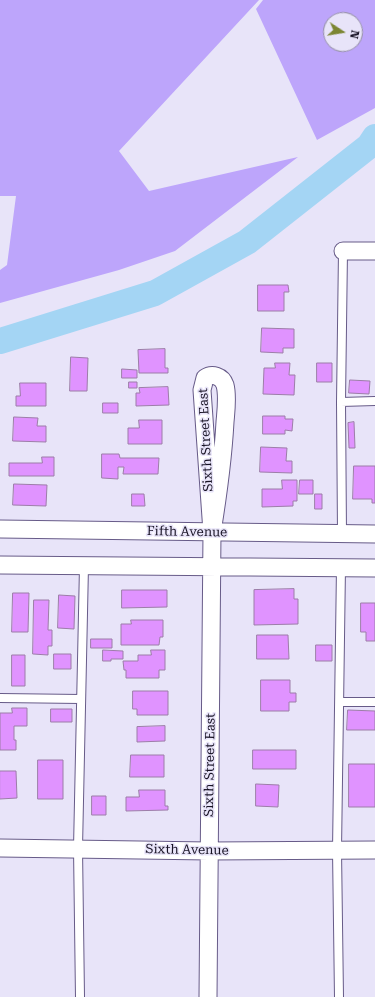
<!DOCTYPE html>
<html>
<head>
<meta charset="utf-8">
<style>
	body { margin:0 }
	#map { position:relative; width:375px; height:997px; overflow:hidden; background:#e8e4f9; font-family:"Roboto Serif",serif }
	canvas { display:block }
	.north { position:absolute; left:323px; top:12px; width:40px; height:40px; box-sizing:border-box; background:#e8e4f9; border:1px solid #9490a4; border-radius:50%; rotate:102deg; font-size:11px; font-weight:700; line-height:16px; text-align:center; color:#171224 }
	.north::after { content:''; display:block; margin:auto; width:14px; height:18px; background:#7c8633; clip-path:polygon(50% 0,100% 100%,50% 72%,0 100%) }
</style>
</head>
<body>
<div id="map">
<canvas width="375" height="997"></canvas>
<div class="north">N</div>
</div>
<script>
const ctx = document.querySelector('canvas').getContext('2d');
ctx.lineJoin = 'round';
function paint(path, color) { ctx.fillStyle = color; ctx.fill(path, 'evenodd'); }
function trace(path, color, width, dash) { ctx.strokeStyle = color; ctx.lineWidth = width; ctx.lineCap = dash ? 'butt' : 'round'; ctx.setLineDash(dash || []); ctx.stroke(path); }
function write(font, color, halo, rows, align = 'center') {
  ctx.font = font + ' "Roboto Serif",serif'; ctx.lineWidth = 3; ctx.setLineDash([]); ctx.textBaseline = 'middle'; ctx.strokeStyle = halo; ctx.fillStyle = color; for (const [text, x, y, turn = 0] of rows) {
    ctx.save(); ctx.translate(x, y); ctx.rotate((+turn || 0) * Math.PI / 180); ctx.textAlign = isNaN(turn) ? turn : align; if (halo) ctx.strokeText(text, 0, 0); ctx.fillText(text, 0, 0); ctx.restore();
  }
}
paint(new Path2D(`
	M0 0H259L119 151 149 191 298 157 175 251 119 270 0 303V270L7 265 16 196H0Z
	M263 0H375V108L317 140 256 9ZM331 20H355V44H331Z`), '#bda5fb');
trace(new Path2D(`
	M0 341 155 293 247 242 369 146 375 137`), '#a4d5f4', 26);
const building = new Path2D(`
	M258 285H288L289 292H284V311H258Z
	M262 328 294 329V348H283V353L261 352Z
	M165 349V368H168V373H139L138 350Z
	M71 357 88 358 87 391H70Z
	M275 363H290L289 375H295L294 395 263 394 264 368H275Z
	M317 363H332V382H317Z
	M122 369 137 370V378H122Z
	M350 380 370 381 369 394 349 393Z
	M129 382H137V388H129Z
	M20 383H46V406H16V396H20Z
	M168 387 169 405 136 406V393H140L139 388Z
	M103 403H118V413H103Z
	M263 416H285V419H293L292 431 285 430V434H263Z
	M14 417 38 418 37 426H46V442L13 441Z
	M139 420H162V444H128V428H139Z
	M354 422 355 448H349L348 423Z
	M261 447 287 448 286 461H292V473L260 472Z
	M102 454H119L120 458H159L158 474H123L124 467H118V479L102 478Z
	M42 457H54V476H9V463H42Z
	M354 466H375V503H372V499H353Z
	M282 480H297V501H293V506L262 507V489H282Z
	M300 480H313V494H299Z
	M14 484 47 485 46 506 13 505Z
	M132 494H144L145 506H132Z
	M315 494H322V509H315Z
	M294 589V599H298V624L254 625V590Z
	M122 590H167V607L122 608Z
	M13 593H29L28 632H12Z
	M59 595 75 596 74 629 58 628Z
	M34 600H49L48 630H52V646H48V655L33 654Z
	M361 603H375V641H366V632H361Z
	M131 620H163V637H160L159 645H121V624H131Z
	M257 635H288L289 659H257Z
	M91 639H112V648H91Z
	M316 645H332V661H316Z
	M103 650 123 651V659H111V661H103Z
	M151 650H165V670H159V678H126V670H124L123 661H138V655H151Z
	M54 654H71V669H54Z
	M12 655H25V686H12Z
	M261 680H290V693H296V702H289V711H261Z
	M133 691H168V715H137V709H133Z
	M12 708H27V726H14V740H16V750H0V713H12Z
	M51 709H72V722H51Z
	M348 710 375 711V730H347Z
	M165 726V741L137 742V727Z
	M253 750H296V769H253Z
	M131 755H164V777H130Z
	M38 760H63V799H38Z
	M349 764H375V807H349Z
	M0 771H16L17 798 0 799Z
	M256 784 279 785 278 807 256 806Z
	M139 790H165V806H168V810L126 811V797H139Z
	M92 796H106V815H92Z`);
paint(building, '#e093ff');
trace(building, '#9c7da8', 1);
const lane = new Path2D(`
	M341 402 375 401
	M342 534 341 402 343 251
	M0 698 81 699
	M340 702H375
	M80 997 78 848 84 566
	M339 997 337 850 341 567`);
const street = new Path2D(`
	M343 251H375
	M0 529 375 534
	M0 565 375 568
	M0 848 209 851 375 850
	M208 997 212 532 202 390 205 378C212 373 222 376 225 385 228 396 226 410 225 422 223 459 218 495 212 532`);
trace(lane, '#675b88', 10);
trace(street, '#675b88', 19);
trace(lane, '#fff', 8);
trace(street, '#fff', 17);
write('13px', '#171224', '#e8e4f9', [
	["Sixth Street East",206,440,-93],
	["Fifth Avenue",187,532,1],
	["Sixth Street East",210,765,-89],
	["Sixth Avenue",187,850,1]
]);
</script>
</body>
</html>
